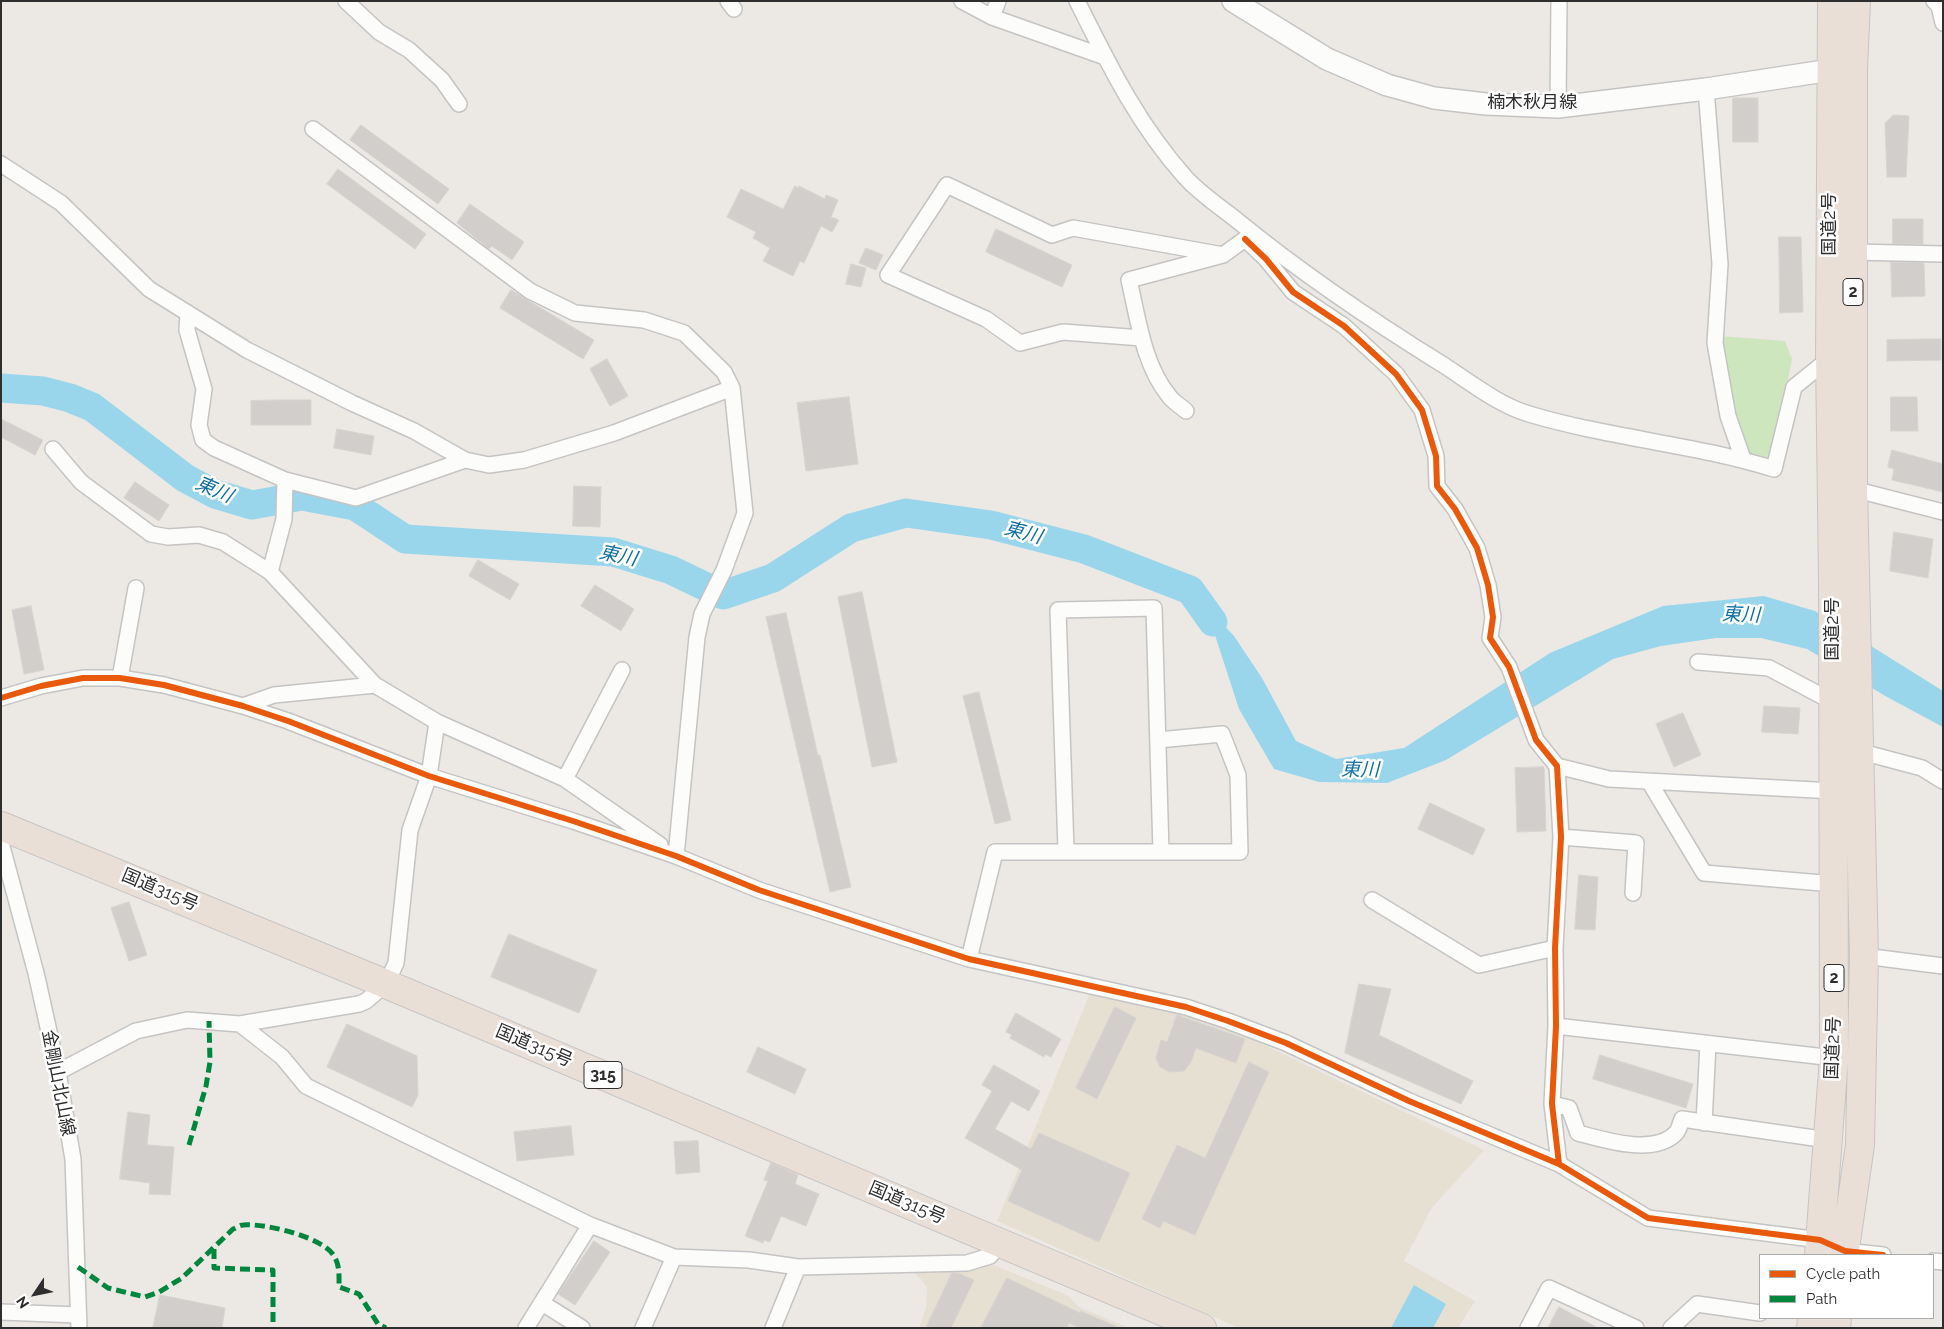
<!DOCTYPE html>
<html>
<head>
<meta charset="utf-8">
<style>
	body { margin:0 }
	#map { position:relative; width:1944px; height:1329px; overflow:hidden; background:#ece8e4; font-family:Raleway,sans-serif }
	canvas { display:block }
	.frame { position:absolute; inset:0; border:2px solid #2e2e2e; pointer-events:none }
	.legend { position:absolute; left:1759px; top:1254px; width:175px; height:65px; box-sizing:border-box; background:#fff; border:1px solid #ababab; margin:0; padding:6px 9px; list-style:none; font-size:15px; color:#2e2e2e }
	.legend li { display:flex; align-items:center; gap:10px; height:25px }
	.legend b { width:25px; border:1px solid #ababab }
	.north { position:absolute; left:10px; top:1269px; width:50px; height:50px; -webkit-text-stroke:4px #fff; paint-order:stroke; rotate:236deg; font-size:14px; font-weight:700; line-height:20px; text-align:center; color:#2e2e2e }
	.north::after { content:''; display:block; margin:auto; width:18px; height:22px; background:#2e2e2e; clip-path:polygon(50% 0,100% 100%,50% 72%,0 100%) }
</style>
</head>
<body>
<div id="map">
<canvas width="1944" height="1329"></canvas>
<div class="frame"></div>
<ul class="legend">
<li><b style="height:6px;background:#e8590c"></b>Cycle path</li>
<li><b style="height:6px;background:#00873e"></b>Path</li>
</ul>
<div class="north">N</div>
</div>
<script>
const ctx = document.querySelector('canvas').getContext('2d');
ctx.lineJoin = 'round';
function paint(path, color) { ctx.fillStyle = color; ctx.fill(path, 'evenodd'); }
function trace(path, color, width, dash) { ctx.strokeStyle = color; ctx.lineWidth = width; ctx.lineCap = dash ? 'butt' : 'round'; ctx.setLineDash(dash || []); ctx.stroke(path); }
function write(font, color, halo, rows, align = 'center') {
  ctx.font = font + ' Raleway,"Noto Sans JP",sans-serif'; ctx.lineWidth = 5; ctx.setLineDash([]); ctx.textBaseline = 'middle'; ctx.strokeStyle = halo; ctx.fillStyle = color; for (const [text, x, y, turn = 0] of rows) {
    ctx.save(); ctx.translate(x, y); ctx.rotate((+turn || 0) * Math.PI / 180); ctx.textAlign = isNaN(turn) ? turn : align; if (halo) ctx.strokeText(text, 0, 0); ctx.fillText(text, 0, 0); ctx.restore();
  }
}
paint(new Path2D(`
	M1090 993 1185 1014 1254 1040 1484 1150 1431 1209 1404 1261 1475 1301 1458 1328H1239L997 1221Z
	M903 1264 977 1269 991 1264 1069 1296 1079 1307 1129 1328H919L926 1308 927 1288 922 1280Z`), '#e6e0d3');
paint(new Path2D(`
	M1720 336 1785 341 1792 359 1772 464 1747 457 1732 418Z`), '#cee6be');
paint(new Path2D(`
	M1190 590 1234 636 1262 678 1296 741 1336 759 1404 748 1550 653 1663 606 1764 596 1815 611 1943 691V727L1887 697 1807 649 1761 638H1716L1661 646 1613 659 1446 760 1387 783 1319 782 1274 769 1239 709 1213 629Z
	M1414 1285 1446 1304 1433 1328H1391Z`), '#99d6ec');
trace(new Path2D(`
	M1 388 43 391 70 398 92 407 185 478 215 494 252 505 302 496 355 506 405 539 613 552 671 570 723 595 773 578 851 528 906 513 991 525 1084 549 1190 590 1213 622`), '#99d6ec', 29);
const building = new Path2D(`
	M1733 98H1758V142H1733Z
	M1894 115 1909 116 1906 177H1887L1885 123Z
	M361 125 449 189 438 204 350 140Z
	M338 169 426 234 415 249 327 184Z
	M795 186 798 188 799 186 825 199 826 195 838 200 831 217 839 220 832 232 821 226 804 263 800 261 793 276 763 261 770 248 753 238 756 232 727 217 741 189 783 209Z
	M470 204 524 242 512 260 492 246 489 249 457 223Z
	M1893 219H1923V244H1893Z
	M996 229 1072 265 1062 287 986 252Z
	M1779 237H1801L1803 312 1780 313Z
	M866 248 883 255 876 270 859 263Z
	M1891 262 1924 263 1925 296 1892 297Z
	M851 264 866 268 861 287 846 284Z
	M511 290 594 340 583 359 500 308Z
	M1926 339H1941V360L1887 361V340Z
	M607 359 628 396 610 406 590 369Z
	M849 397 858 464 806 471 797 403Z
	M1891 397H1917L1918 431H1891Z
	M276 400H311V425H251V401Z
	M1 419 43 440 35 455 1 437Z
	M337 429 374 436 371 455 334 448Z
	M1892 450 1943 464V492L1892 480 1894 469 1888 467Z
	M135 482 169 505 159 521 124 498Z
	M574 486 601 487 600 527 573 526Z
	M1894 532 1933 539 1928 578 1890 571Z
	M478 560 519 584 510 600 469 576Z
	M595 585 634 609 621 631 581 606Z
	M862 592 897 762 872 767 838 597Z
	M31 606 44 670 24 674 12 610Z
	M786 613 818 756 820 755 851 887 830 892 766 617Z
	M979 692 1011 820 995 824 963 696Z
	M1764 706 1800 708 1798 734 1762 732Z
	M1683 713 1701 755 1674 767 1656 724Z
	M1544 767 1546 831 1517 832 1515 768Z
	M1430 803 1485 829 1473 855 1418 829Z
	M1579 875 1598 877 1595 930 1575 929Z
	M129 902 147 955 129 961 111 908Z
	M509 934 597 970 579 1013 491 977Z
	M1359 984 1391 989 1379 1035 1473 1081 1461 1104 1345 1053Z
	M1115 1007 1136 1018 1097 1099 1076 1088Z
	M1016 1013 1061 1039 1051 1057 1045 1054 1044 1057 1010 1038 1012 1035 1006 1032Z
	M1177 1015 1245 1039 1236 1063 1196 1048 1191 1062 1184 1071 1170 1072 1160 1067 1156 1058 1161 1040 1167 1042Z
	M347 1024 417 1056 418 1095 412 1107 327 1067Z
	M758 1047 806 1069 795 1094 747 1072Z
	M1600 1055 1693 1084 1686 1108 1593 1079Z
	M1249 1062 1269 1072 1195 1235 1163 1221 1160 1228 1142 1219 1177 1145 1205 1158Z
	M994 1065 1040 1091 1029 1111 1011 1101 995 1129 1031 1149 1039 1133 1130 1173 1099 1242 1008 1201 1022 1170 965 1138 992 1091 982 1085Z
	M128 1112 150 1115 147 1145 174 1147 170 1195 149 1194 150 1183 120 1179Z
	M571 1126 574 1155 517 1161 514 1132Z
	M698 1141 700 1172 676 1174 674 1142Z
	M771 1163 798 1175 795 1184 819 1194 806 1226 781 1216 770 1242 764 1240 763 1243 745 1236 768 1181 764 1180Z
	M594 1241 610 1252 575 1305 558 1294Z
	M952 1273H958L974 1280 951 1328H926Z
	M1007 1278 1080 1313V1311L1120 1328H1080L1069 1323 1067 1328H981Z
	M160 1295 225 1308 222 1328H153Z
	M1559 1307 1598 1328H1548Z`);
paint(building, '#d1cecb');
trace(building, '#d7d4d0', 1);
const street = new Path2D(`
	M346 1 379 32 409 50 442 80 459 104
	M728 1 734 9
	M962 1 992 17 1105 57
	M1077 1C1109 65 1137 123 1185 177 1200 194 1222 208 1239 222 1304 275 1374 322 1445 366 1471 383 1499 405 1529 414 1609 438 1694 444 1774 469L1794 387 1830 358
	M1934 1 1939 6 1943 23
	M992 17 998 1
	M1706 89 1720 264 1715 343 1728 416 1743 459
	M1558 107 1559 1
	M313 129 530 291 575 313 644 320 684 333 724 372 732 388 745 513 724 570 702 614 697 637 676 856
	M1 164 61 203 149 289 247 350 352 403 414 431 465 460 489 465 524 460 614 433 732 388
	M1245 239 1266 259 1293 292 1344 326 1396 374 1422 410 1436 456 1437 486 1455 509 1477 548 1488 585 1493 617 1490 638 1509 667 1536 740 1557 766 1561 837 1555 948 1556 1026 1552 1104 1559 1164
	M1853 252 1943 254
	M188 313 187 330 204 389 199 425 203 440 214 448 285 480 356 498 465 460
	M1142 338 1063 332 1020 343 986 319 888 275 947 185 1052 235 1073 228 1223 255
	M1186 411C1181 406 1173 402 1169 396 1143 364 1138 318 1129 280L1223 255 1245 239 1254 236
	M53 449 81 482 151 534 168 537 199 535 223 542 270 572 375 685 437 722 565 779 660 845
	M1853 489 1943 512
	M270 572 284 519 285 480
	M1698 662 1769 668 1835 703
	M120 678 136 588
	M1 698 41 686 83 678H120L164 685 243 706 288 721 429 776 573 821 676 856 759 890 969 959 1186 1007 1228 1021 1286 1043 1409 1101 1559 1164 1648 1218 1820 1240 1845 1251 1883 1255
	M243 706 274 695 375 685
	M1856 746 1858 751 1922 768 1943 781
	M1557 766 1609 779 1834 791
	M565 779 622 670
	M1650 783 1704 873 1834 884
	M1561 837 1636 843 1633 893
	M1 843 36 973 58 1072 73 1159 79 1328
	M1066 850 1058 610 1154 608 1161 852
	M1372 900 1479 965 1555 948
	M1864 956 1943 966
	M969 959 995 852H1240L1238 775 1222 734 1158 740
	M240 1024 282 1057 306 1086 590 1225 674 1257 749 1260 798 1267 967 1263 990 1256 1001 1243
	M1556 1026 1834 1058
	M58 1072 136 1031 187 1020 240 1024 359 1004 366 1001 386 984 396 963 410 830 429 776 437 722
	M1552 1104 1569 1108 1578 1133C1604 1140 1654 1156 1676 1133 1679 1130 1680 1124 1682 1119L1828 1140
	M1704 1123 1708 1044
	M1933 1261 1943 1262
	M542 1303 582 1328
	M1 1312 78 1315
	M526 1328 590 1225
	M643 1328 674 1257
	M773 1328 798 1267
	M1528 1328 1549 1288 1636 1328
	M1671 1328 1697 1304 1760 1313`);
const secondary = new Path2D(`
	M1233 1 1327 59 1387 85 1434 98 1486 104 1558 107 1706 89 1831 70 1847 69`);
const highway = new Path2D(`
	M1 826 386 984 1202 1328
	M1819 1255 1834 1058 1833 579 1830 358 1832 1
	M1844 1255 1860 1145 1864 956 1853 489V69L1856 1
	M1811 1328 1812 1318
	M1836 1328 1837 1318`);
trace(street, '#c5c4c5', 18);
trace(secondary, '#c5c4c5', 24);
trace(highway, '#c6c5c4', 30);
trace(street, '#fcfcfb', 15);
trace(secondary, '#fcfcfb', 21);
trace(highway, '#eadfd6', 28);
trace(new Path2D(`
	M189 1145 206 1086 210 1062 209 1021
	M214 1249V1268L273 1270V1328
	M78 1267 108 1288 145 1297 159 1292 182 1278 233 1229C236 1228 240 1225 243 1225 265 1223 323 1237 334 1256 340 1265 339 1277 339 1287L359 1294 378 1324 386 1328`), '#00873e', 5, [10, 5]);
trace(new Path2D(`
	M1245 239 1266 259 1293 292 1344 326 1396 374 1422 410 1436 456 1437 486 1455 509 1477 548 1488 585 1493 617 1490 638 1509 667 1536 740 1557 766 1561 837 1555 948 1556 1026 1552 1104 1559 1164
	M1 698 41 686 83 678H120L164 685 243 706 288 721 429 776 573 821 676 856 759 890 969 959 1186 1007 1228 1021 1286 1043 1409 1101 1559 1164 1648 1218 1820 1240 1845 1251 1883 1255`), '#e8590c', 6);
for (const [x, y, w] of [
	[1853,292,20],
	[1834,978,20],
	[603,1075,38]
]) { const box = new Path2D(); box.roundRect(x - w / 2, y - 13.5, w, 27, 4); ctx.fillStyle = '#fff'; ctx.fill(box); trace(box, '#2e2e2e', 1); }
write('bold 16px', '#2e2e2e', null, [
	["2",1853,292],
	["2",1834,978],
	["315",603,1075]
]);
write('18px', '#2e2e2e', '#fff', [
	["楠木秋月線",1532,103],
	["国道2号",1830,224,-90],
	["国道2号",1833,629,-90],
	["国道315号",160,890,23],
	["国道315号",534,1046,23],
	["国道2号",1833,1048,-88],
	["金剛山北山線",58,1083,79],
	["国道315号",907,1203,23]
]);
write('italic 19px', '#0d6fa3', '#fff', [
	["東川",214,490,23],
	["東川",1023,533,15],
	["東川",618,556,12],
	["東川",1741,615,2],
	["東川",1360,770,1]
]);
</script>
</body>
</html>
